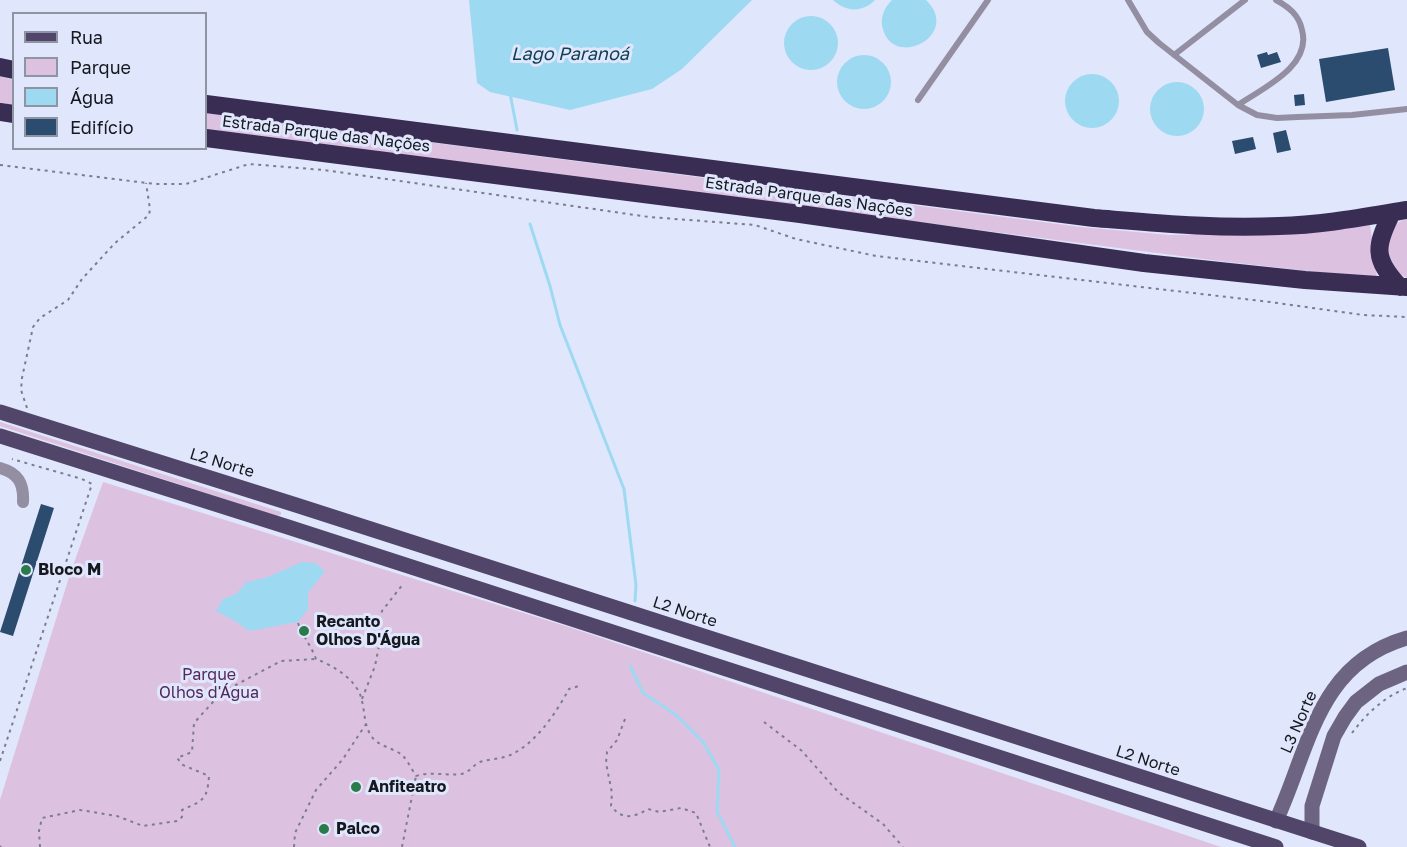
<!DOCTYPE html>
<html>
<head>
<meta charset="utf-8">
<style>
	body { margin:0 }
	#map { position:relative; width:1407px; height:847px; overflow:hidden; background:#e0e6fb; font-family:"Golos Text",sans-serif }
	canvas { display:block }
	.legend { position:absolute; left:12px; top:12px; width:195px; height:138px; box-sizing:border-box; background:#e0e6fb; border:2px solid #8f94a3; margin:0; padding:8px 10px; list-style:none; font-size:18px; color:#16181f }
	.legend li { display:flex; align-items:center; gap:12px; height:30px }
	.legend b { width:30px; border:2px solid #8f94a3 }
</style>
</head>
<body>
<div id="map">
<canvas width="1407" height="847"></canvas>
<ul class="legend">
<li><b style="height:8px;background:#514669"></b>Rua</li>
<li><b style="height:16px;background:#ddc1e1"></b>Parque</li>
<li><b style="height:16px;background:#9ed9f2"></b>Água</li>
<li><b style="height:16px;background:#2b4c6e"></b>Edifício</li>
</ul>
</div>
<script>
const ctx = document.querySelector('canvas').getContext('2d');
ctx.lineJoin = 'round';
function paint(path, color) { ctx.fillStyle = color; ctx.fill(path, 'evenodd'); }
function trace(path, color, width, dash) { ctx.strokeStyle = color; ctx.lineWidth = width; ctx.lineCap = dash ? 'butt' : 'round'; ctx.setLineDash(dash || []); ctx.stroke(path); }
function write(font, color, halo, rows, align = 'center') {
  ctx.font = font + ' "Golos Text",sans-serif'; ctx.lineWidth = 6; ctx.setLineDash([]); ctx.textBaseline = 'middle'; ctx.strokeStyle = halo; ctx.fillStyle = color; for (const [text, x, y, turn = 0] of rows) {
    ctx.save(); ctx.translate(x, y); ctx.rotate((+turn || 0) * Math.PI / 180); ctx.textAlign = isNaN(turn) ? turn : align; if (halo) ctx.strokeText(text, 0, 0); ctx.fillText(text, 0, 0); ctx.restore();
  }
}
paint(new Path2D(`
	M0 76 13 80V105L0 103Z
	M206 113 1081 227 1169 235 1254 234 1370 224 1377 277 1326 273 1219 261 206 130Z
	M1407 219V278C1390 269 1382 252 1390 234 1394 226 1398 221 1407 219Z
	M0 422 281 512V515L277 516 0 426Z
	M103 482 572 628 1221 847H0V800L70 574Z`), '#ddc1e1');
paint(new Path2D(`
	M469 0H752L682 69 652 89 570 110 490 92 477 83Z
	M833 0H875C862 13 846 12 833 0Z
	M892 0H926C963 36 890 72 882 25 881 15 885 7 892 0Z
	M784 43a27 27 0 1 1 54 0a27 27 0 1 1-54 0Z
	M837 82a27 27 0 1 1 54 0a27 27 0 1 1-54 0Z
	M1065 101a27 27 0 1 1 54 0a27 27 0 1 1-54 0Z
	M1150 109a27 27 0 1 1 54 0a27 27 0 1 1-54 0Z
	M302 562 316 563 325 572 308 592V609L298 622 249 631 235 621 216 611 223 599 236 594 247 582 265 578Z`), '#9ed9f2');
trace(new Path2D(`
	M510 93 517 130
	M530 224 550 286 560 325 624 489 636 585 635 601
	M630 666 643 693 676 715 703 742 719 770 717 811 735 847`), '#9ed9f2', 3);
paint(new Path2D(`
	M1388 48 1395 90 1326 102 1319 59Z
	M1267 52 1268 55 1277 52 1281 62 1261 68 1257 55Z
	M1304 94 1305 105 1295 106 1294 95Z
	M1286 130 1291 150 1277 153 1273 133Z
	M1253 137 1256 149 1235 154 1232 141Z
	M41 504 54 508 13 636 0 632Z`), '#2b4c6e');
trace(new Path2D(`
	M0 165 155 184H186L249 164 324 170 649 217 755 225 796 239 876 256 1270 302 1363 315 1407 317
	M27 408 21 390 22 378 33 327 40 318 68 300 82 279 115 243 149 215 150 209 146 183
	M298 623C303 636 311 646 316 659 334 666 358 680 362 701 365 713 364 726 372 737 379 747 395 748 403 756 408 761 412 770 416 776
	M362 699 375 666 379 646 377 629 382 611 403 584
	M625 719 617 740 607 752 606 763 612 793 611 806C622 820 633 818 648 809L659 812 681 808 696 813 710 847
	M764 722 802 751 838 792 883 824 903 847
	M1352 733C1367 713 1384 697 1407 688
	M0 761 92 484 82 479 12 459
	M416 776C431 771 445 776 461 774 469 773 473 765 480 762 489 759 499 759 508 756 535 745 556 713 569 689L582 685
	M0 846 1 847
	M40 847 39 831 42 818 80 810 117 816 143 826 177 821 182 817V810C204 800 207 800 209 776L183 765 177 758 192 752 194 723 213 702 232 687 281 661 316 659
	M294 847 295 833 316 790 343 759 366 724
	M402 847 416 776`), '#7a7e8c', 2, [3, 4.5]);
trace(new Path2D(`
	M1128 0 1147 32 1159 43 1238 105 1257 115 1277 118 1298 117 1352 115 1407 109
	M1174 55 1245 0
	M918 100 988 0
	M1238 105C1263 88 1312 66 1302 30 1299 15 1289 7 1276 0`), '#948ea3', 6);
trace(new Path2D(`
	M0 468C18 473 24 483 23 502`), '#948ea3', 12);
trace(new Path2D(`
	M1276 821C1310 747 1317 664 1407 638
	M1312 832V806L1334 736 1345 717 1356 702 1379 684 1407 672`), '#6c6481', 15);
trace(new Path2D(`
	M0 412 296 505 1359 847
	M0 436 288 527 1276 847`), '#514669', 15);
trace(new Path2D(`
	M0 67 14 70
	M206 104 1094 218C1156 223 1217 229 1279 226 1322 225 1364 217 1407 210
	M0 112 14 114
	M206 138 800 214 1144 263 1305 280 1407 287
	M1392 213C1375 246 1373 259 1400 287`), '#3a2d54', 18);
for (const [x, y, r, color] of [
	[26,570,6,"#2b7a4b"],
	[304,631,6,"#2b7a4b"],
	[356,787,6,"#2b7a4b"],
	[324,829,6,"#2b7a4b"]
]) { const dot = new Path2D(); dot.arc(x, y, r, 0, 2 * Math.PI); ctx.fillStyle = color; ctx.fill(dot); trace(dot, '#e0e6fb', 2); }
write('16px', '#16181f', '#e0e6fb', [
	["Estrada Parque das Nações",326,134,7],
	["Estrada Parque das Nações",809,197,8],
	["L2 Norte",222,463,17],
	["L2 Norte",685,612,18],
	["L3 Norte",1299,722,-66],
	["L2 Norte",1148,761,18]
]);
write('bold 16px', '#16181f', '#e0e6fb', [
	["Bloco M",38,570],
	["Recanto",316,622],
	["Olhos D'Água",316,640],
	["Anfiteatro",368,787],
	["Palco",336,829]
], 'left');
write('16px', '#54285b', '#e0e6fb', [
	["Parque",209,675],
	["Olhos d'Água",209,693]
]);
write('italic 18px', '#0e4152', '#e0e6fb', [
	["Lago Paranoá",570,54]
]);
</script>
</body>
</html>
